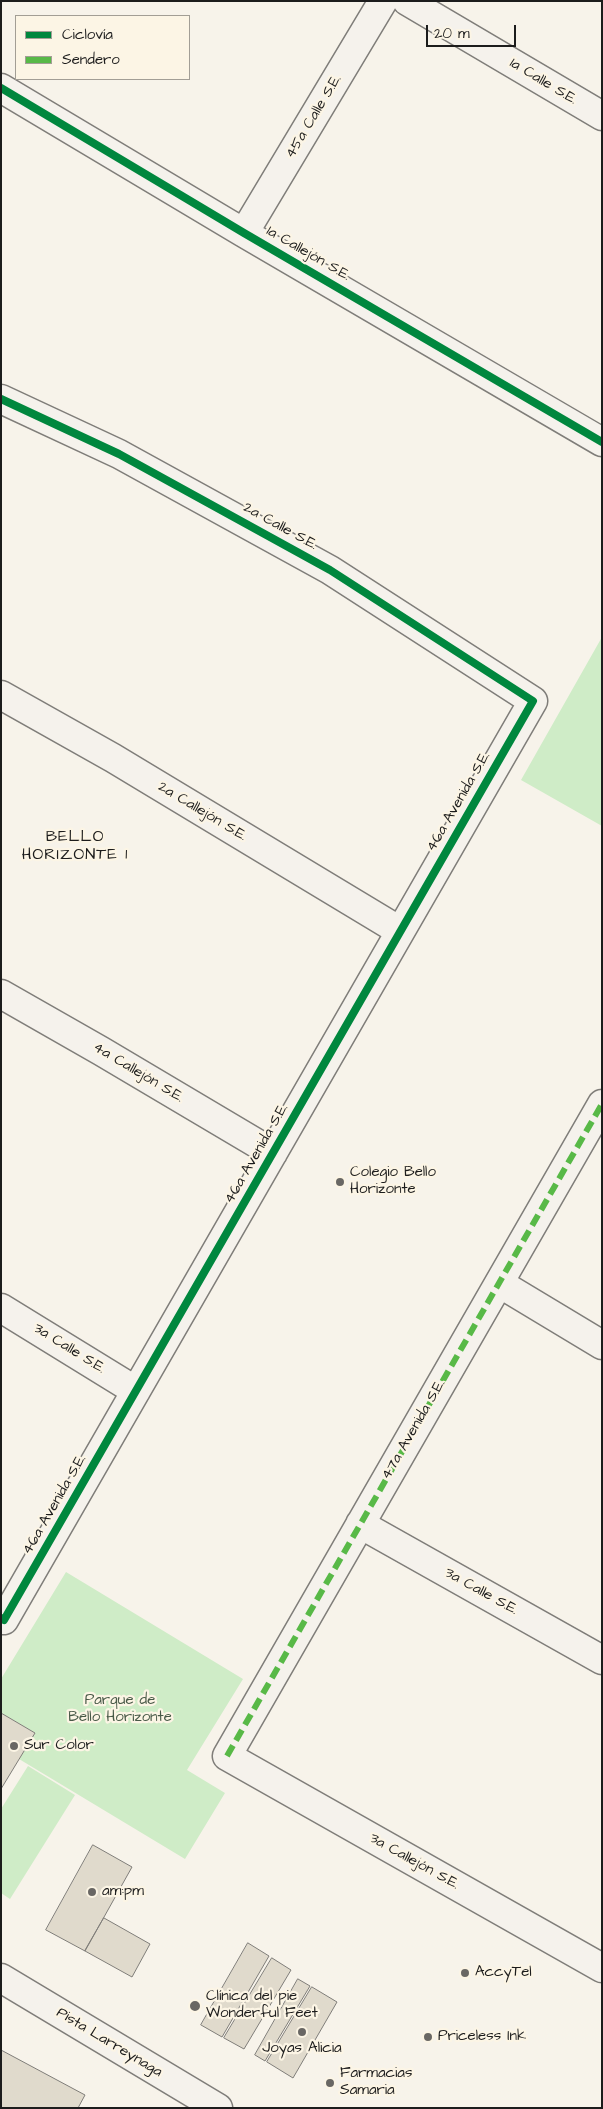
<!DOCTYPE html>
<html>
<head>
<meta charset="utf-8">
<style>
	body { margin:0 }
	#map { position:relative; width:603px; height:2109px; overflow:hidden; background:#f7f3ea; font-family:"Architects Daughter",sans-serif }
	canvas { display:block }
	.frame { position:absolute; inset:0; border:2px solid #1c1c1c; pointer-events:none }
	.legend { position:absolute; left:15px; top:15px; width:175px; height:65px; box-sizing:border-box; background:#fcf5e5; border:1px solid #a29e95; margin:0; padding:6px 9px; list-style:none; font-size:15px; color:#1c1c1c }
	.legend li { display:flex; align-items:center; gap:10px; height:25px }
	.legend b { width:25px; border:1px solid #a29e95 }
	.scale { position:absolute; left:426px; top:25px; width:90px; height:22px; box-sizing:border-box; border:2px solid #1c1c1c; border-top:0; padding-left:6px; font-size:15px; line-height:18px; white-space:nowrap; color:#1c1c1c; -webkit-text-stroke:4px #fcf5e5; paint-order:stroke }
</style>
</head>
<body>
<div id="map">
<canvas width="603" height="2109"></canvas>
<div class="frame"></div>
<ul class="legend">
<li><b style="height:6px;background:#00873e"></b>Ciclovía</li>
<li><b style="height:6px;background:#58b947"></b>Sendero</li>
</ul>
<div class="scale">20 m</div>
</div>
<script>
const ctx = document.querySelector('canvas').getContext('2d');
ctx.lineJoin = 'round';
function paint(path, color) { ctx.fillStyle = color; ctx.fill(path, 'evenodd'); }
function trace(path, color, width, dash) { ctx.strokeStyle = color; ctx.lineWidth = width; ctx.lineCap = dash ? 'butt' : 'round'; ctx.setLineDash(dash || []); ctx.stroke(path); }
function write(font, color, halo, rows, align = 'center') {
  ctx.font = font + ' "Architects Daughter",sans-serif'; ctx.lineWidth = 4.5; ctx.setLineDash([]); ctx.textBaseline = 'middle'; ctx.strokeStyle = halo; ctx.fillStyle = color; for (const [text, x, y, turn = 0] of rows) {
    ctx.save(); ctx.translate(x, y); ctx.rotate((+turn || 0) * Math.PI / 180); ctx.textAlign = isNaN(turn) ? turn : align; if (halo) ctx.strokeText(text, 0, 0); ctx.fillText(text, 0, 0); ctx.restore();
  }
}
paint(new Path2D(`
	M602 637V826L521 780Z
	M66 1572 243 1679 187 1770 225 1793 185 1859 19 1759 35 1733 1 1713V1679Z
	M28 1766 75 1795 10 1899 1 1893V1809Z`), '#cfecc7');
const building = new Path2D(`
	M1 1713 35 1733 1 1789Z
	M93 1845 132 1867 85 1951 46 1930Z
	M104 1918 150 1944 132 1977 85 1951Z
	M248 1943 269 1956 222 2037 201 2025Z
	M272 1958 291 1970 244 2049 224 2038Z
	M298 1979 310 1986 265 2061 255 2055Z
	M312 1987 337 2002 293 2078 267 2062Z
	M1 2050 85 2095 78 2108H1Z`);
paint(building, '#e0dacc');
trace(building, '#7f7d79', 1);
const street = new Path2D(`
	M407 1 602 116
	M1 88 244 233 602 442
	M244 233 383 1
	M1 399 119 454 330 570 533 701 4 1620 1 1618
	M1 695 113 758 400 931
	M1 994 101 1051 273 1153
	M602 1104 227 1756 602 1968
	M499 1283 602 1345
	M1 1308 136 1391
	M360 1524 602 1660`);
const secondary = new Path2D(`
	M1 1978 218 2108`);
trace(street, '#7f7d79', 31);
trace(secondary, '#7f7d79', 31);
trace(street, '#f5f2ec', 28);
trace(secondary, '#f5f2ec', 28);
trace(new Path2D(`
	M227 1756 602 1104`), '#58b947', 6, [12, 6]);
trace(new Path2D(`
	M1 88 244 233 602 442
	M1 399 119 454 330 570 533 701 4 1620 1 1618`), '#00873e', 8);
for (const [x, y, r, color] of [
	[340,1182,5,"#696764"],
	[14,1746,5,"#696764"],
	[92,1892,5,"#696764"],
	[465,1973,5,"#696764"],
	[195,2006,6,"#696764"],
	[302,2032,5,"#696764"],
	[428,2037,5,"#696764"],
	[330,2083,5,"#696764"]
]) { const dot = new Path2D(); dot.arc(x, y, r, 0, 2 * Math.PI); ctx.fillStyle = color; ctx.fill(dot); trace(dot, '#fcf5e5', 2); }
write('15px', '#1c1c1c', '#fcf5e5', [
	["1a Calle S.E.",543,82,31],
	["45a Calle S.E.",314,117,-59],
	["1a Callejón S.E.",308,254,30],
	["2a Calle S.E.",280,527,29],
	["46a Avenida S.E.",459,802,-60],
	["2a Callejón S.E.",202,812,31],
	["4a Callejón S.E.",138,1073,31],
	["46a Avenida S.E.",257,1154,-60],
	["3a Calle S.E.",69,1349,32],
	["47a Avenida S.E.",414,1430,-60],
	["46a Avenida S.E.",55,1505,-60],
	["3a Calle S.E.",481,1592,29],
	["3a Callejón S.E.",414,1862,29],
	["Pista Larreynaga",109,2043,31]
]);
write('15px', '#1c1c1c', '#fcf5e5', [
	["Colegio Bello",350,1173],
	["Horizonte",350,1190],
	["Sur Color",24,1746],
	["am:pm",102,1892],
	["AccyTel",475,1973],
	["Clínica del pie",206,1997],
	["Wonderful Feet",206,2014],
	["Priceless Ink",438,2037],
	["Joyas Alicia",302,2049,"center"],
	["Farmacias",340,2074],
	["Samaria",340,2091]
], 'left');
write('15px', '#485947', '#fcf5e5', [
	["Parque de",120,1701],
	["Bello Horizonte",120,1718]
]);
ctx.letterSpacing = '1px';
write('16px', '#1c1c1c', '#fcf5e5', [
	["BELLO",75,838],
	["HORIZONTE 1",75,856]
]);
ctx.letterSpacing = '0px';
</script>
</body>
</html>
